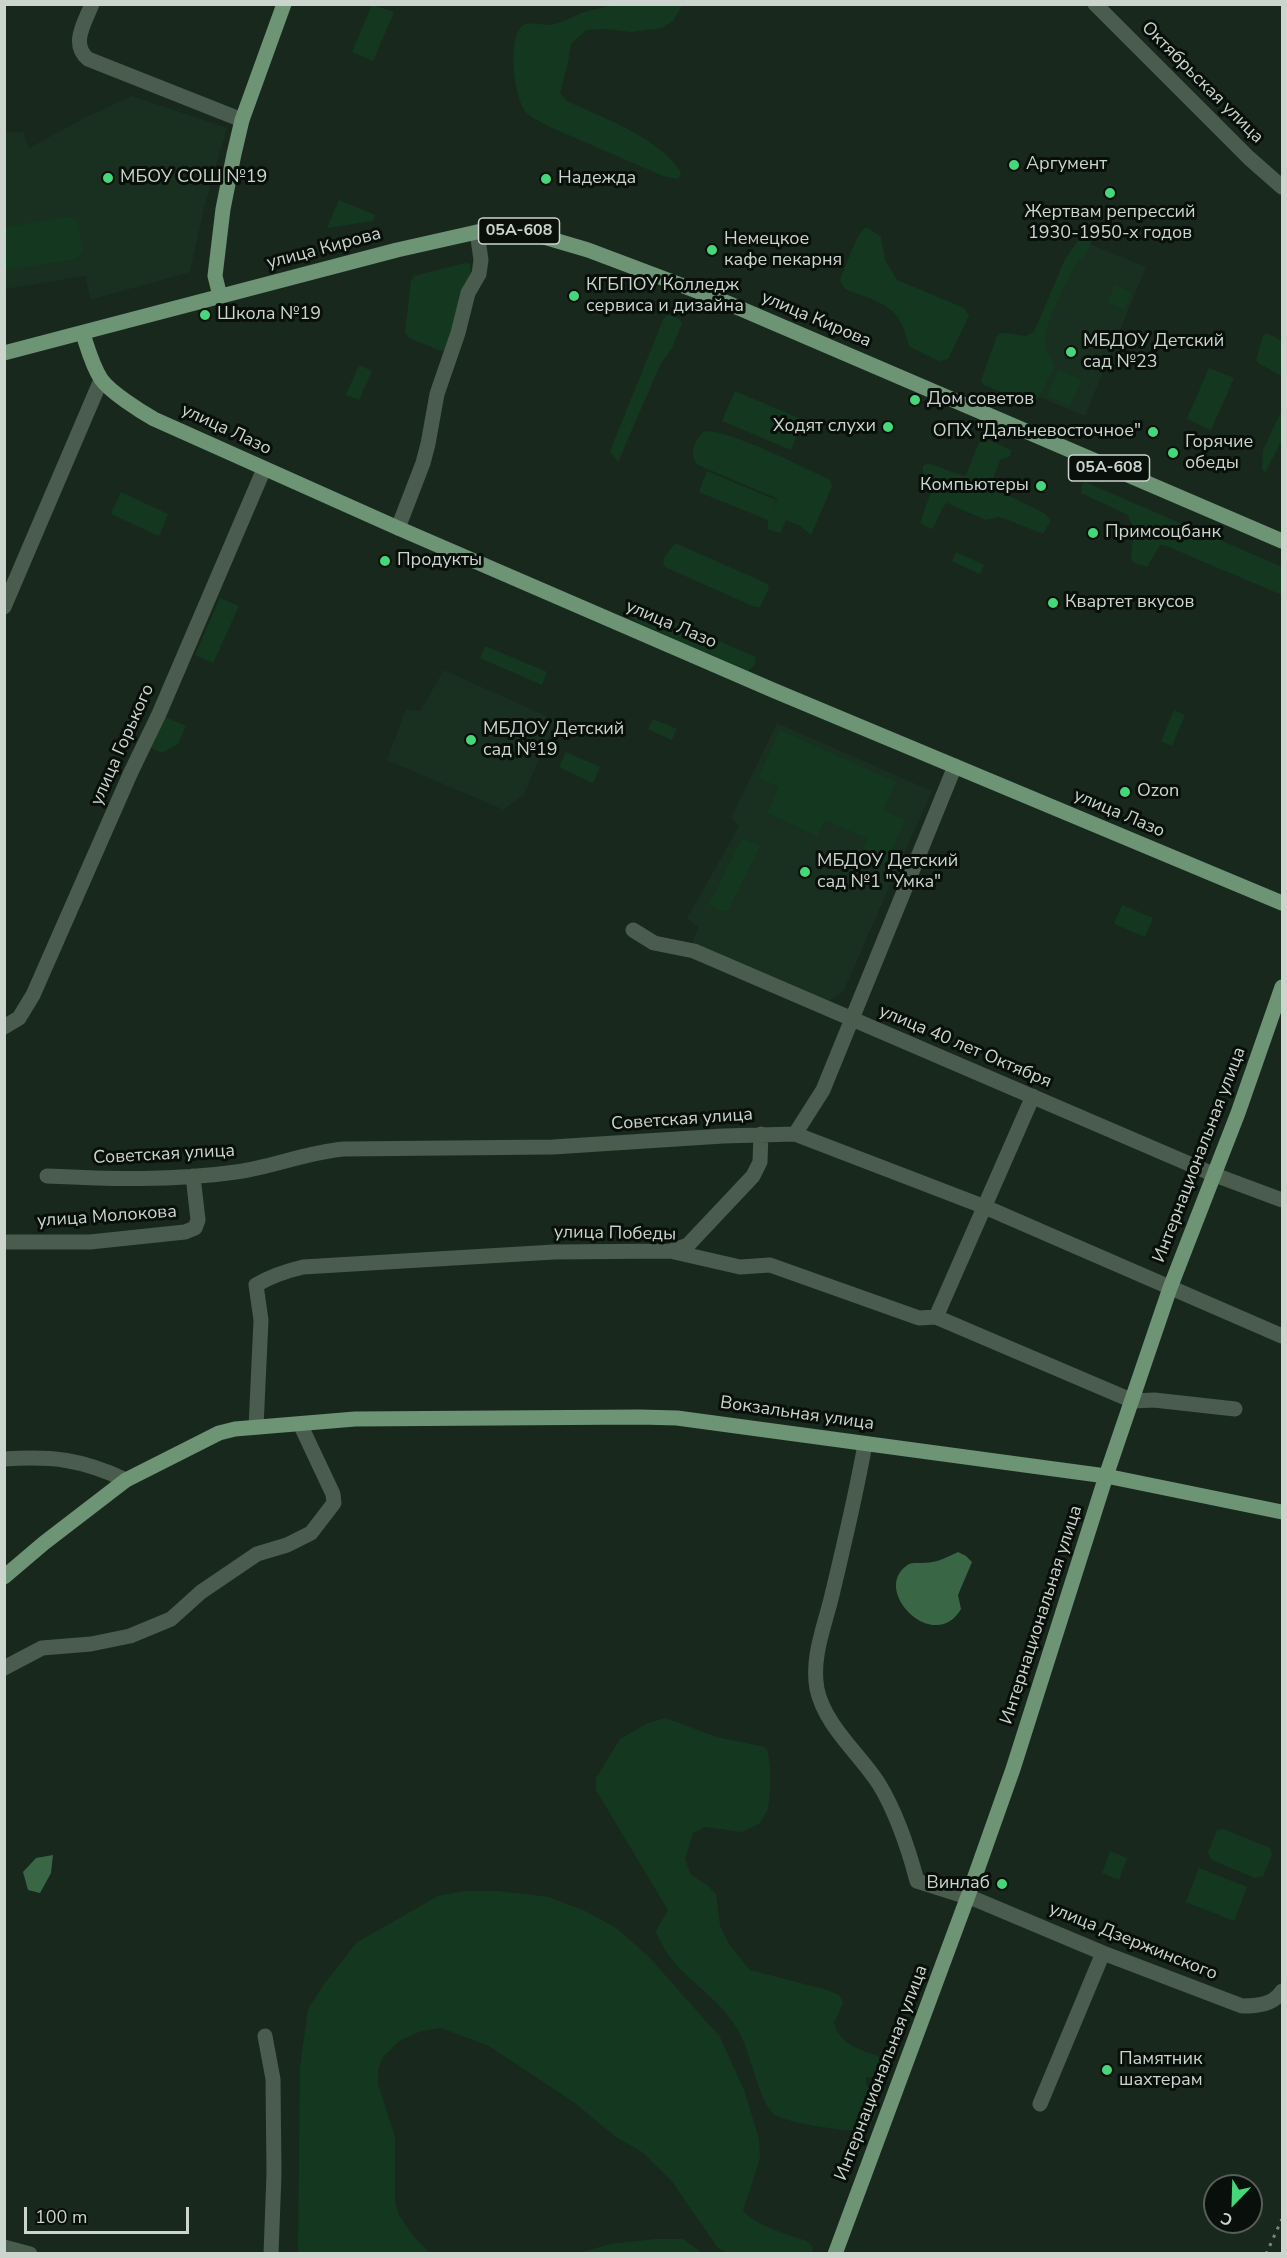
<!DOCTYPE html>
<html>
<head>
<meta charset="utf-8">
<style>
	body { margin:0 }
	#map { position:relative; width:1287px; height:2258px; overflow:hidden; background:#19281d; font-family:"Nunito Sans",sans-serif }
	canvas { display:block }
	.frame { position:absolute; inset:0; border:6px solid #cbd5cd; pointer-events:none }
	.north { position:absolute; left:1203px; top:2174px; width:60px; height:60px; box-sizing:border-box; background:#090f0a; border:2px solid #575e58; border-radius:50%; rotate:203deg; font-size:16px; font-weight:700; line-height:24px; text-align:center; color:#cbd5cd }
	.north::after { content:''; display:block; margin:auto; width:21px; height:27px; background:#45d77a; clip-path:polygon(50% 0,100% 100%,50% 72%,0 100%) }
	.scale { position:absolute; left:24px; top:2207px; width:165px; height:27px; box-sizing:border-box; border:3px solid #cbd5cd; border-top:0; padding-left:8px; font-size:18px; line-height:21px; white-space:nowrap; color:#cbd5cd; -webkit-text-stroke:4px #090f0a; paint-order:stroke }
</style>
</head>
<body>
<div id="map">
<canvas width="1287" height="2258"></canvas>
<div class="frame"></div>
<div class="north">С</div>
<div class="scale">100 m</div>
</div>
<script>
const ctx = document.querySelector('canvas').getContext('2d');
ctx.lineJoin = 'round';
function paint(path, color) { ctx.fillStyle = color; ctx.fill(path, 'evenodd'); }
function trace(path, color, width, dash) { ctx.strokeStyle = color; ctx.lineWidth = width; ctx.lineCap = dash ? 'butt' : 'round'; ctx.setLineDash(dash || []); ctx.stroke(path); }
function write(font, color, halo, rows, align = 'center') {
  ctx.font = font + ' "Nunito Sans",sans-serif'; ctx.lineWidth = 6; ctx.setLineDash([]); ctx.textBaseline = 'middle'; ctx.strokeStyle = halo; ctx.fillStyle = color; for (const [text, x, y, turn = 0] of rows) {
    ctx.save(); ctx.translate(x, y); ctx.rotate((+turn || 0) * Math.PI / 180); ctx.textAlign = isNaN(turn) ? turn : align; if (halo) ctx.strokeText(text, 0, 0); ctx.fillText(text, 0, 0); ctx.restore();
  }
}
paint(new Path2D(`
	M132 96 227 128 204 208 190 272 94 299 90 298 85 276 5 289V132H23L29 148 82 119Z
	M1078 239 1146 267 1085 416 1017 388Z
	M444 670 555 720 525 793 504 810 387 760 406 709 420 711Z
	M777 723 932 791 843 992 829 1001 692 944 698 927 687 918 739 826 731 818Z`), '#192f1f');
paint(new Path2D(`
	M372 5 394 12 373 61 352 52Z
	M616 5H682L674 20 662 28 631 32 607 29 586 30 571 44 568 62 560 93 567 101C602 118 661 138 681 173L678 179 663 176 548 126C540 121 531 118 525 111 514 97 507 38 522 26 529 21 541 25 549 25 562 23 573 17 584 12 594 9 606 7 616 5Z
	M339 200 375 215 373 221 327 228Z
	M70 216 78 222 83 251 77 259 5 270V227Z
	M864 228H868L881 237 885 260 897 280 964 308 969 316 948 359 939 361 910 347C906 338 904 327 899 319 889 302 862 296 845 289L840 280 856 240Z
	M1088 237 1091 239C1091 251 1081 257 1075 267 1065 282 1045 324 1045 342 1045 351 1054 359 1055 368L1037 399 1024 401 984 385 981 380 997 336 1002 333 1026 336 1034 332 1065 259 1080 238Z
	M466 263 470 264 471 271 445 350 441 351 409 338 405 333 411 281 414 276Z
	M1115 285 1132 293 1124 310 1107 302Z
	M671 315 680 320 682 323 672 348 660 365 618 462 610 451 663 320 666 316Z
	M1267 333 1282 341V376L1260 364 1256 360 1263 336Z
	M359 365 372 371 359 400 346 395Z
	M1209 368 1234 378 1211 430 1187 419Z
	M1058 370 1082 379 1070 406 1047 396Z
	M735 391 803 420 791 450 722 421Z
	M1282 410V439L1265 473 1262 469 1263 450Z
	M704 431C731 430 802 467 830 480L832 486 811 535 799 525 786 520 781 532H776L768 529V520L699 492 707 471 776 500 771 513 777 500 776 498 698 465C688 455 695 440 704 431Z
	M987 439 1011 450 1010 456 1000 460 990 487 1044 513 1049 518 1050 522 1043 534 1003 518 998 517 986 520 947 503 944 505 933 528 931 529 920 523 932 489V486L923 478V466L928 463 963 476 966 475 979 443Z
	M1085 482 1282 567V595L1164 545H1160L1147 567 1133 562 1131 558 1134 530 1128 515 1081 493 1082 485Z
	M121 492 168 514 159 536 111 514Z
	M675 543 768 584 769 588 760 607H755L667 568 663 564 664 558Z
	M956 552 984 565 980 574 952 561Z
	M220 598 239 606 213 663 195 655Z
	M634 606H637L756 657 754 666 748 671 636 622 632 618Z
	M485 646 547 672 542 685 480 658Z
	M1174 710 1185 715 1172 746 1161 741Z
	M165 717 186 726 178 744 162 753 151 748Z
	M653 719 677 729 672 740 648 729Z
	M780 730 896 782 883 810 905 820 886 864 862 853 868 839 825 820 817 836 767 813 779 787 758 778Z
	M566 752 600 767 593 783 559 767Z
	M742 838 760 846 728 910 723 912 709 905Z
	M1122 905 1153 918 1145 937 1114 924Z
	M666 1718 716 1737 765 1747 768 1752 770 1768V1790L768 1809 760 1823 742 1832 705 1827 693 1833 685 1859 691 1875 707 1885 716 1894 720 1926 730 1946 750 1970 827 1990 839 1995 843 2003 834 2023C840 2045 859 2049 878 2056L882 2066 877 2077H866C865 2088 871 2091 876 2099 882 2107 872 2123 866 2130 853 2133 782 2123 773 2113 757 2098 751 2048 735 2025 712 1990 670 1972 656 1931L668 1910 596 1790V1778L620 1739 648 1723Z
	M1223 1829 1270 1848 1272 1855 1263 1876 1255 1878 1212 1860 1208 1853 1217 1830Z
	M1110 1851 1127 1858 1119 1880 1102 1873Z
	M1199 1868 1247 1887 1234 1921 1186 1902Z
	M466 1891H498L549 1897 585 1911 616 1928 648 1956 720 2037 744 2090 759 2139 760 2158 743 2211C758 2227 785 2233 806 2241L811 2245 813 2251 810 2254H730L718 2248 671 2180 642 2152 616 2137 575 2103 489 2046 441 2028 421 2031 399 2041 383 2057 378 2069V2084L395 2137V2202L399 2215 413 2236 430 2253H298L300 2067 308 2009 323 1986 356 1943 438 1896Z
	M655 2239H683L702 2253H578L611 2244Z`), '#13381f');
paint(new Path2D(`
	M958 1552 966 1556 972 1562 958 1595 961 1609C935 1654 873 1593 905 1567 909 1563 912 1563 918 1563 937 1563 941 1560 958 1552Z
	M53 1855 51 1873 40 1893 28 1890 23 1872 36 1858Z`), '#396746');
trace(new Path2D(`
	M92 4C85 22 70 44 88 59L242 120
	M1095 4 1249 158 1282 187
	M398 528 423 463 428 444 437 394 458 333 468 293 479 274 481 260 477 232
	M4 607 101 380
	M633 930 654 943 694 951 1215 1175 1282 1200
	M4 1027 19 1018 33 995 131 772 159 714 264 469
	M795 1134 823 1090 955 766
	M47 1176C110 1179 173 1181 236 1172 273 1167 307 1152 344 1149L553 1147 723 1136 795 1134 985 1207 1282 1336
	M4 1242H90L185 1232 195 1228 198 1220 193 1176
	M670 1251 688 1245 753 1176 760 1162 761 1134
	M936 1317 1033 1096
	M256 1427 261 1320 256 1285C271 1276 286 1271 303 1267L554 1252 670 1251 740 1267 770 1265 919 1318 936 1317 1133 1401 1154 1400 1235 1409
	M865 1444C856 1495 844 1545 832 1595 825 1625 811 1657 817 1689 825 1726 859 1753 879 1784 897 1814 908 1847 917 1881L977 1900 1103 1953 1242 2006C1257 2006 1273 2005 1282 1991
	M4 1459C53 1456 81 1459 126 1480
	M4 1668 42 1648 91 1644 130 1636 171 1619 201 1592 257 1554 287 1545 311 1533 334 1503 333 1494 300 1424
	M265 2036 273 2079 274 2174 271 2254
	M1040 2104 1103 1953
	M4 2247 30 2254`), '#495c4d', 15);
trace(new Path2D(`
	M220 296 215 276 223 209 234 154 242 120 284 4
	M83 334C88 349 92 365 101 379 110 392 140 411 154 419L398 528 775 691 1282 903
	M4 353 397 250 477 232 505 230 527 232 588 250 718 299 1282 541
	M4 1577 44 1543 126 1480 219 1433 235 1429 355 1419 640 1417 677 1418 1106 1476 1282 1512
	M835 2254 968 1896 1013 1769 1106 1476 1170 1288 1238 1113 1282 987`), '#6c9475', 15);
trace(new Path2D(`
	M1266 2254 1282 2219`), '#7a867d', 3, [3, 6]);
for (const [x, y, r, color] of [
	[1014,165,6,"#45d77a"],
	[108,178,6,"#45d77a"],
	[546,179,6,"#45d77a"],
	[1110,193,6,"#45d77a"],
	[712,250,6,"#45d77a"],
	[574,296,6,"#45d77a"],
	[205,315,6,"#45d77a"],
	[1071,352,6,"#45d77a"],
	[915,400,6,"#45d77a"],
	[888,427,6,"#45d77a"],
	[1153,432,6,"#45d77a"],
	[1173,453,6,"#45d77a"],
	[1041,486,6,"#45d77a"],
	[1093,533,6,"#45d77a"],
	[385,561,6,"#45d77a"],
	[1053,603,6,"#45d77a"],
	[471,740,6,"#45d77a"],
	[1125,792,6,"#45d77a"],
	[805,872,6,"#45d77a"],
	[1002,1884,6,"#45d77a"],
	[1107,2070,6,"#45d77a"]
]) { const dot = new Path2D(); dot.arc(x, y, r, 0, 2 * Math.PI); ctx.fillStyle = color; ctx.fill(dot); trace(dot, '#090f0a', 2); }
for (const [x, y, w] of [
	[519,231,81],
	[1109,468,81]
]) { const box = new Path2D(); box.roundRect(x - w / 2, y - 13, w, 26, 4.5); ctx.fillStyle = '#090f0a'; ctx.fill(box); trace(box, '#cbd5cd', 1.5); }
write('bold 16px', '#cbd5cd', null, [
	["05А-608",519,231],
	["05А-608",1109,468]
]);
write('18px', '#cbd5cd', '#090f0a', [
	["Октябрьская улица",1202,83,45],
	["улица Кирова",324,249,-15],
	["улица Кирова",816,320,23],
	["улица Лазо",226,430,25],
	["улица Лазо",671,625,23],
	["улица Горького",123,745,-66],
	["улица Лазо",1119,814,23],
	["улица 40 лет Октября",965,1047,23],
	["Советская улица",682,1120,-4],
	["Советская улица",164,1155,-3],
	["Интернациональная улица",1200,1155,-69],
	["улица Молокова",107,1217,-4],
	["улица Победы",615,1234,1],
	["Вокзальная улица",797,1414,8],
	["Интернациональная улица",1042,1615,-72],
	["улица Дзержинского",1133,1942,22],
	["Интернациональная улица",882,2073,-69]
]);
write('18px', '#cbd5cd', '#090f0a', [
	["Аргумент",1026,165],
	["МБОУ СОШ №19",120,178],
	["Надежда",558,179],
	["Жертвам репрессий",1110,213,"center"],
	["1930-1950-х годов",1110,234,"center"],
	["Немецкое",724,240],
	["кафе пекарня",724,261],
	["КГБПОУ Колледж",586,286],
	["сервиса и дизайна",586,307],
	["Школа №19",217,315],
	["МБДОУ Детский",1083,342],
	["сад №23",1083,363],
	["Дом советов",927,400],
	["Ходят слухи",876,427,"right"],
	["ОПХ \"Дальневосточное\"",1141,432,"right"],
	["Горячие",1185,443],
	["обеды",1185,464],
	["Компьютеры",1029,486,"right"],
	["Примсоцбанк",1105,533],
	["Продукты",397,561],
	["Квартет вкусов",1065,603],
	["МБДОУ Детский",483,730],
	["сад №19",483,751],
	["Ozon",1137,792],
	["МБДОУ Детский",817,862],
	["сад №1 \"Умка\"",817,883],
	["Винлаб",990,1884,"right"],
	["Памятник",1119,2060],
	["шахтерам",1119,2081]
], 'left');
</script>
</body>
</html>
